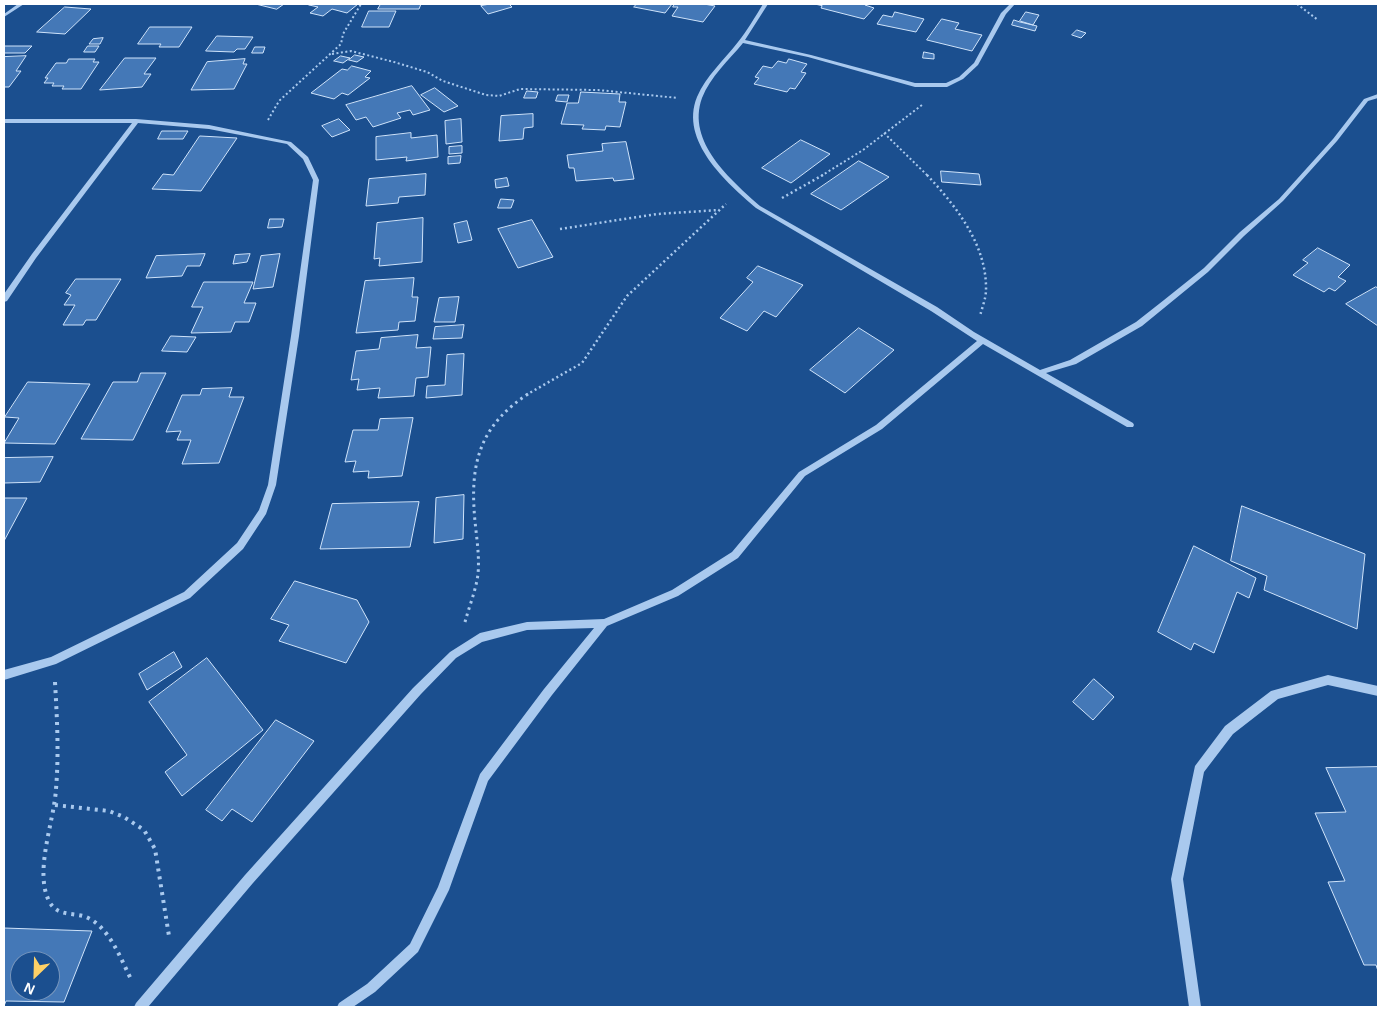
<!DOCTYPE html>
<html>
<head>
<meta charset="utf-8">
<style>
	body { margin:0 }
	#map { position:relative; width:1382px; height:1011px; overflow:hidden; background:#1b4f8f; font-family:Arial,sans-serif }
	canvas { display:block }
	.frame { position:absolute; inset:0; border:5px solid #fff; pointer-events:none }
	.north { position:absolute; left:10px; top:951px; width:50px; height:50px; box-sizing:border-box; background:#1b4f8f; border:1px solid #7695bc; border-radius:50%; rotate:204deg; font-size:14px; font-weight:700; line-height:20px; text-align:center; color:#fff }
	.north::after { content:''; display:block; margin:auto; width:18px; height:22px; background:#ffd166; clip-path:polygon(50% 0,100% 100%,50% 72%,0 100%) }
</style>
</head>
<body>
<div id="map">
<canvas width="1382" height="1011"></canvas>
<div class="frame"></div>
<div class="north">N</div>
</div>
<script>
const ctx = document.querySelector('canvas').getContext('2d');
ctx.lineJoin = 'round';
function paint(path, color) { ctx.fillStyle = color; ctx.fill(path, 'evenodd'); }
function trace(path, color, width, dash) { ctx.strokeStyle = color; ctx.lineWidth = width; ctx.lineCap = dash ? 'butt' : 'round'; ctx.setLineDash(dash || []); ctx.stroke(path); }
const building = new Path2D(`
	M256 4H284L277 9Z
	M312 4H358L347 13 332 9 323 16 310 13 318 7 309 5Z
	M381 4H421L419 9H378Z
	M490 4H509L512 7 488 14 481 6Z
	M637 4H672L665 13 634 7Z
	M675 4H704L715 6 703 22 672 16 678 7H673Z
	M815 4H867L865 5 874 8 864 19 821 8 822 6Z
	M65 7 91 9 65 34 37 32Z
	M369 11H396L389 27H362Z
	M895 12 924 19 916 32 877 24 883 15 892 17Z
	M1026 12 1039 15 1033 25 1020 21Z
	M942 19 959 23 955 29 982 35 972 51 927 40Z
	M1014 20 1020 22 1037 26 1035 31 1012 25Z
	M150 27H192L179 47H159L161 44H138Z
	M1077 30 1086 33 1081 38 1072 35Z
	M217 36 253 37 245 49H237L234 52 206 51Z
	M103 38 100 44H89L93 39Z
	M4 46H32L25 53H4Z
	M88 46H99L95 52H84Z
	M255 47H265L263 53H252Z
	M924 52 934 54V59L923 58Z
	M355 55 364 57 357 62 349 60Z
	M26 56 16 71H21L9 87H4V57Z
	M341 56 350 58 343 63 334 61Z
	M125 58H156L144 74H151L142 87 100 90Z
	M69 59H95L93 62H99L81 89H62L64 86H52L54 83H44L48 78H45L56 63H66Z
	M245 59 243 64H247L234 89 191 90 207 62Z
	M789 59 807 64 801 72 806 73 795 89 790 88 787 92 754 84 759 78 755 77 763 66 772 68 778 61 786 63Z
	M352 66 371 71 365 77 370 78 348 95 342 93 334 99 311 93 342 69 347 70Z
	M412 86 430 110 413 115 410 110 397 113 401 118 373 127 366 117 356 120 346 105Z
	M435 88 458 106 444 112 421 95Z
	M527 91 538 92 536 98H524Z
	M581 92 620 94 619 102H626L620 127 606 126 605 130 582 129 584 125 561 124 567 103H578Z
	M558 95H569L567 102 556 101Z
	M533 114V127L524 128 523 139 499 141 501 116Z
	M339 119 350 130 332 137 322 126Z
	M461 119 462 142 446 144 445 121Z
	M162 131H188L183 139H158Z
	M411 133V138L437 135 438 157 406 161 407 157 376 160V137Z
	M200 136 237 138 201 191 152 189 163 174 173 175Z
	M801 140 830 154 791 183 762 168Z
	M626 142 634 179 614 181 613 178 576 181 574 168H569L567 155 603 151 602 144Z
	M462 146V153L449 154V147Z
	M461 156 460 163 448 164V157Z
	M859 161 889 177 841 210 811 194Z
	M941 171 979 174 981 185 942 182Z
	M426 174 425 195 399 197 398 203 366 206 369 179Z
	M507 178 509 186 496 188 495 180Z
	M501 199 514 200 511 208H498Z
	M423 218 422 262 379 266 380 258 374 259 377 223Z
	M270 219H284L282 227 268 228Z
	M532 220 553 257 518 268 498 229Z
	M467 221 472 240 458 243 454 224Z
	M1318 248 1350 265 1338 277 1346 281 1335 291 1329 288 1324 292 1293 275 1308 263 1303 260Z
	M205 254 200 266H187L182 276 146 278 156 256Z
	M250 254 247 262 233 264 235 255Z
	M280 254 273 287 253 289 261 256Z
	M758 266 803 285 776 317 764 311 747 331 720 318 753 282 747 278Z
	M414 278 412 297H418L415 321 399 322 398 330 356 333 365 281Z
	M76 279H121L96 320H86L83 325H63L75 305H64L71 295 66 293Z
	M204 282H253L244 303H256L249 322H235L231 332 191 333 203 307H192Z
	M1376 287 1378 288V326L1346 304Z
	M459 297 455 322H434L439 298Z
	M464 325 462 338 433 339 435 327Z
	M859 328 894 350 845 393 810 370Z
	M418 335 416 348 431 347 428 377 416 378 414 396 378 398 380 388 357 390 359 379 351 380 356 351 379 349 381 338Z
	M171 336 196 337 187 352 162 351Z
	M464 354 462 395 426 398 427 386 445 385 447 355Z
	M141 373H166L133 440 81 439 113 382H137Z
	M28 382 90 384 55 444 4 443 19 418 5 417Z
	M232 388 229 397H244L219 463 182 464 191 440H177L181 431 166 432 182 395H200L202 389Z
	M413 418 402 476 368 478 369 471 353 472 356 461 345 462 353 430H378L380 419Z
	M53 457 40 482 4 483V458Z
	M464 495 463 539 434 543 436 498Z
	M4 498H27L4 541Z
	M419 502 410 547 320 549 332 504Z
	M1242 506 1365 554 1357 629 1264 590 1267 576 1231 561Z
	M1194 546 1256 578 1249 598 1237 592 1214 653 1194 643 1191 650 1158 632Z
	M295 581 357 600 369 622 346 663 279 641 289 625 271 619Z
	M174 652 182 667 147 690 139 674Z
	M207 658 263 730 182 796 165 772 187 755 149 702Z
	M1094 679 1114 697 1093 720 1073 702Z
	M276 720 314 741 252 822 232 809 222 821 206 810Z
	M1378 767V971L1376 965H1364L1328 882 1345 881 1315 813 1346 812 1326 768Z
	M4 928 92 931 64 1002 6 1001 4 1006ZM20 961H50V991H20Z`);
paint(building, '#4478b7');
trace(building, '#cfe3fa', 1);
trace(new Path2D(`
	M1297 4 1318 20
	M332 54 351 51 394 62 427 72 443 81 486 95 499 96 520 89 598 90 678 98
	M268 120 279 101 341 44 343 34 361 4
	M884 133 928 176
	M821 176 863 150 922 105`), '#a9c9ee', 2, [2, 2.5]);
trace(new Path2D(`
	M927 175C956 206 987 245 986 290 986 298 982 308 980 316
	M782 198 823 175
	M560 229 657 214 719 210
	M526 395 582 363 627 296 726 204`), '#a9c9ee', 2.5, [2, 3]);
trace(new Path2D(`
	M465 622C469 607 476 590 478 574 480 552 475 530 474 508 471 457 484 423 528 394`), '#a9c9ee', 3, [2.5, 4]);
trace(new Path2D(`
	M55 682C57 718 59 753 56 789 54 822 34 871 49 901 57 917 73 912 86 917 110 927 121 960 132 981
	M55 805 109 811 124 817 144 830 155 849 169 936`), '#a9c9ee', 4, [3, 5]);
paint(new Path2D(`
	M18 4H24L4 17V14Z
	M763 4H768L745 40 811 55 915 83H946L959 77 974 63 1001 13 1010 4H1015L1006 14 978 65 963 79 947 87H915L808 57 743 43C729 60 710 77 702 98 686 142 731 180 760 206L937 307 974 332 1040 370 1070 360 1136 322 1164 300 1204 268 1240 232 1279 199 1333 139 1364 99 1378 94V98L1368 101 1337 141 1283 201 1244 236 1208 272 1142 326 1076 364 1046 373 1133 423 1134 425 1133 427H1127L983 344 882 429 805 476 738 558 678 596 607 626 552 695 488 781 449 890 418 952 375 992 353 1007H337L339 1003 367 984 410 944 438 887 480 774 544 689 594 628 527 630 482 642 456 658 421 694 253 883 148 1007H134L136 1003 245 875 413 688 450 652 480 633 527 622 604 619 672 590 732 552 799 472 876 425 977 341 931 311 756 208C727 183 679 141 697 97 706 76 724 60 738 42 747 31 755 17 763 4Z
	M4 119H136L209 125 291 142 308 157 319 180 299 336 276 485 266 514 243 549 190 598 56 664 4 680V670L51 657 184 592 237 543 259 510 268 485 291 336 313 180 303 159 287 144 209 129 138 123 36 258 7 301 4 302V294L32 254 132 123H4Z
	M1328 675 1378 686V696L1328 685 1278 699 1233 734 1204 772 1183 879 1201 1007H1189L1171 879 1195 766 1225 726 1271 691Z`), '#a9c9ee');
</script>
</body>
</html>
